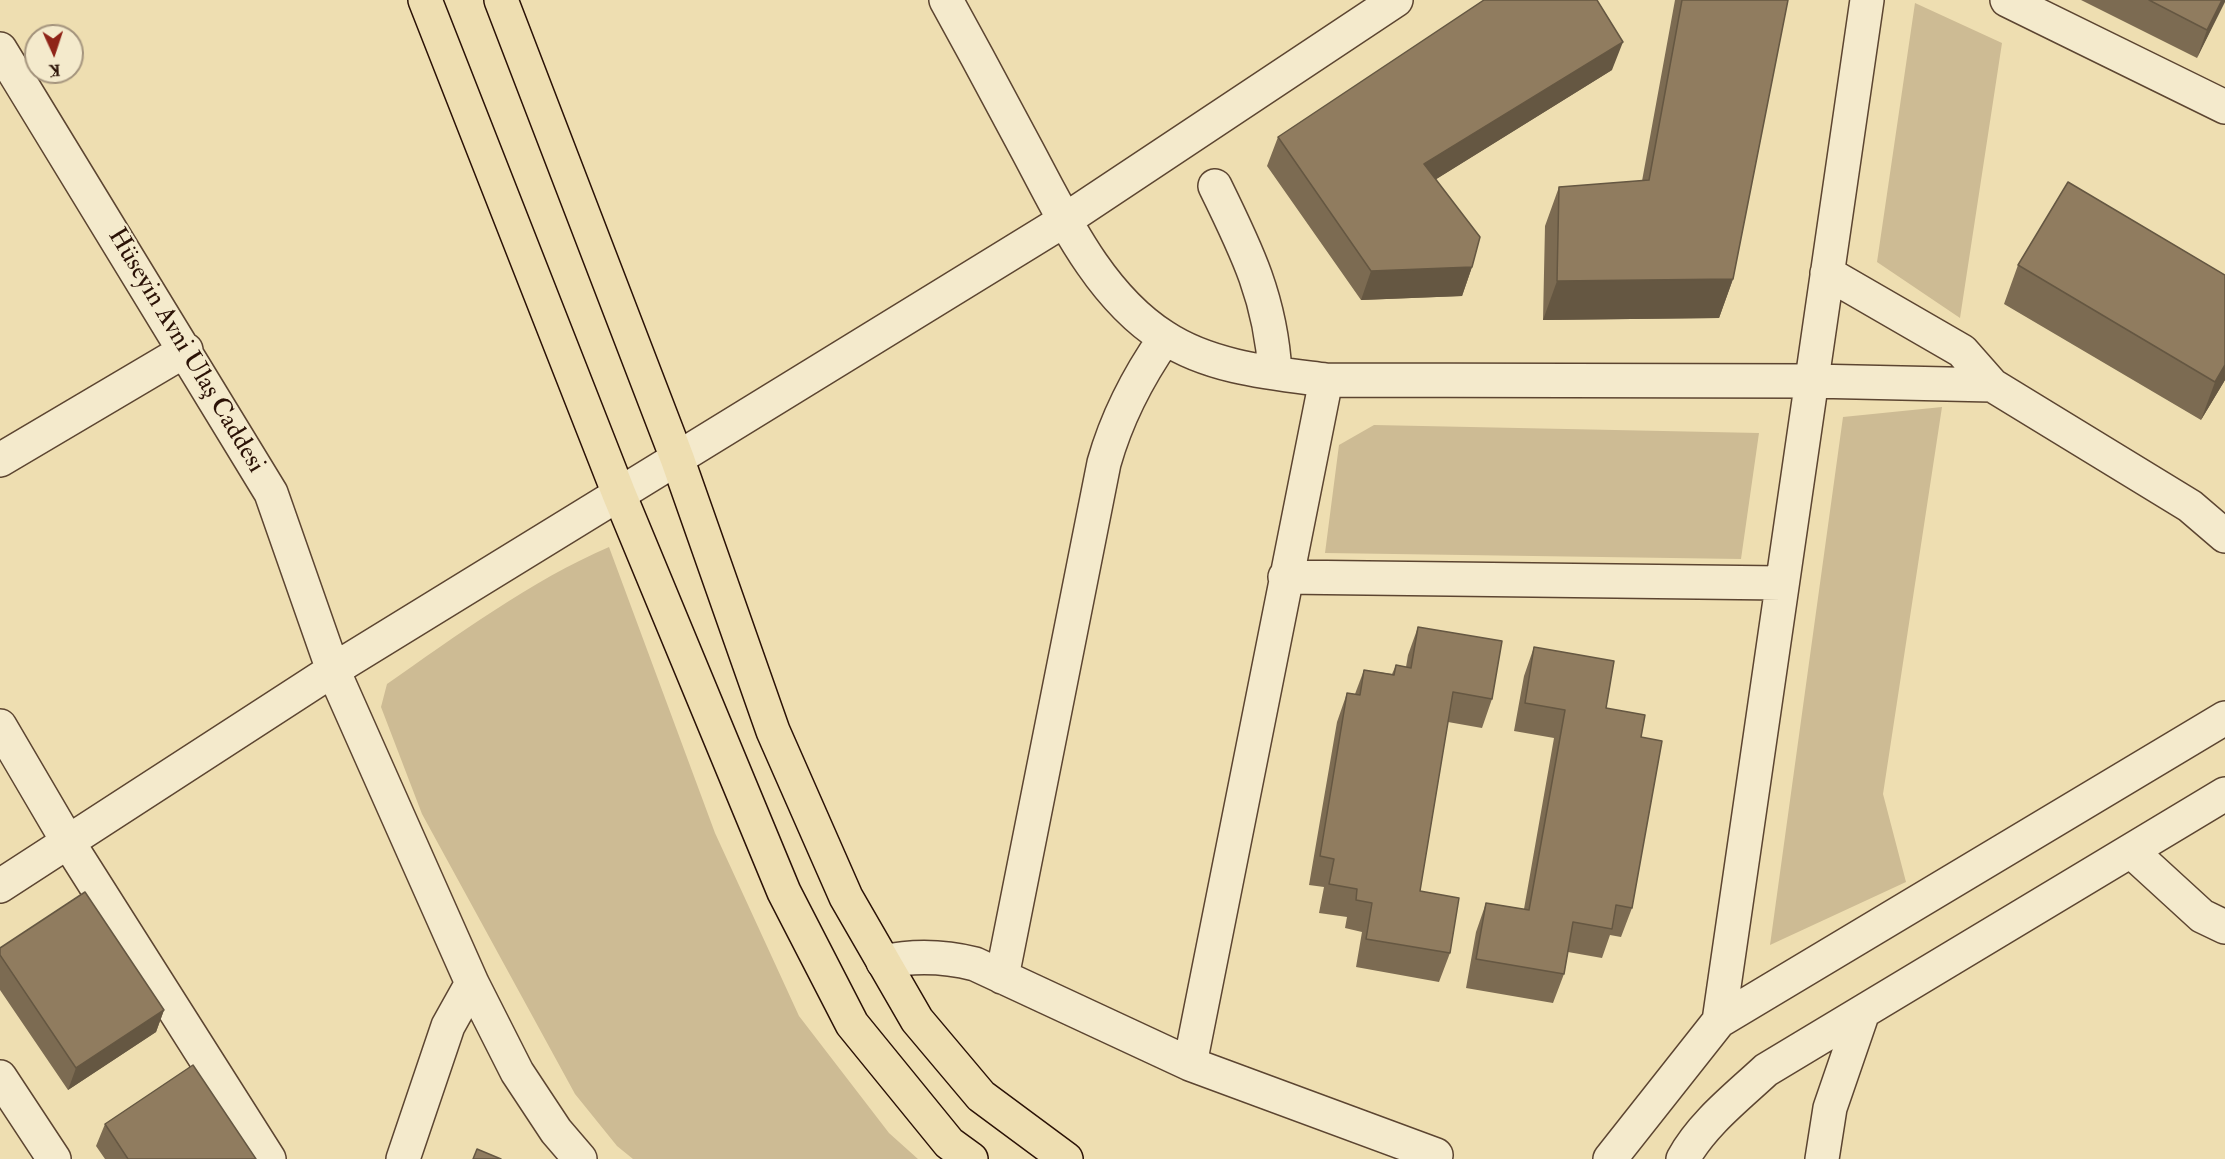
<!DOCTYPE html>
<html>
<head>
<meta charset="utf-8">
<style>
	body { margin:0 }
	#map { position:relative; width:2225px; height:1159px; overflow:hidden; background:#eedeb1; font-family:"IM FELL Double Pica",serif }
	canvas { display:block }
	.north { position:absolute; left:24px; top:24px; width:60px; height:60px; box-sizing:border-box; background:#f4eacc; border:2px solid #a4947d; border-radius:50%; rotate:177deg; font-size:16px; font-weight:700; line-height:24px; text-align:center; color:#2b1206 }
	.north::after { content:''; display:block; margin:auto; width:21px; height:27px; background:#8f2418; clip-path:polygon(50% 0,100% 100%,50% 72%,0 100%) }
</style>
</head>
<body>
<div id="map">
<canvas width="2225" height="1159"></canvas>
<div class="north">K</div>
</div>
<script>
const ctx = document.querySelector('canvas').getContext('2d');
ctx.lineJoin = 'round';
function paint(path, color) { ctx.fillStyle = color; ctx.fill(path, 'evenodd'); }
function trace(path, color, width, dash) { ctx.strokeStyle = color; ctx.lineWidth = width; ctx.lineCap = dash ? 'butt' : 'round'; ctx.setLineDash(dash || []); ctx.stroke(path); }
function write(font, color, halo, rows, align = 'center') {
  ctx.font = font + ' "IM FELL Double Pica",serif'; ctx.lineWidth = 4.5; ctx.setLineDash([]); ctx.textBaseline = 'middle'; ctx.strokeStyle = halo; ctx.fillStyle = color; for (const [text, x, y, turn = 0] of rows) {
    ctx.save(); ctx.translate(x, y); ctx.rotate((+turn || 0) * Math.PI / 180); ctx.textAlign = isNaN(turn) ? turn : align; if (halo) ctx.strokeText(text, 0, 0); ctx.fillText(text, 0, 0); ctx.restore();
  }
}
paint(new Path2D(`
	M1915 3 2002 43 1960 318 1877 262Z
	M1942 407 1883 794 1906 882 1770 945 1843 417Z
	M1374 425 1759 433 1741 559 1325 553 1339 445Z
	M609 547 715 833 799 1016 889 1133 918 1159H633L617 1146 575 1094 422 814 381 707 387 684C456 636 532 580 609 547Z`), '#cdbb94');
const minor = new Path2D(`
	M946 0C973 49 1000 99 1026 148 1062 215 1098 295 1164 337 1211 368 1272 373 1326 380L1811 381 1992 385
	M2007 0 2225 107
	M0 49 271 493 333 670 472 983 517 1072 556 1131 580 1159
	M1215 186C1247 251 1271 300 1275 373
	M1827 273 1962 351 1992 385 2190 506 2225 536
	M0 460 186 350
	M1285 577 1781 583
	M0 726 68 842 269 1159
	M2131 851 2202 916 2225 927
	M0 886 333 670 1065 220 1396 0
	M883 962C915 955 943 956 975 964L1190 1064 1436 1155
	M1002 977 1104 463C1117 417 1137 378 1165 338
	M1719 1021 1867 0
	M1190 1064 1326 380
	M0 1077 54 1159
	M403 1159 448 1026 472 983
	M1610 1159 1719 1021 2225 718
	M1683 1159C1702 1124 1737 1097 1766 1070L2225 794
	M1822 1159 1830 1108 1863 1012`);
const major = new Path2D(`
	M425 0 619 494 784 892 852 1024 949 1143 971 1159
	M501 0 677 458 773 731 846 897 917 1020 981 1096 1066 1159`);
trace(minor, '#5c4531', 36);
trace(major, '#2b1206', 36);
trace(minor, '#f4eacc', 33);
trace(major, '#eedeb1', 33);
paint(new Path2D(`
	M1675 0H1788L1733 279 1719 318 1543 320 1545 226 1559 187 1642 181Z
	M2081 0H2225L2197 58Z
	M1612 70 1436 179 1472 267 1462 296 1361 300 1267 166 1278 137Z
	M2018 265 2225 380 2201 420 2004 304Z
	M1418 627 1492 699 1482 728 1448 722 1420 891 1450 953 1439 982 1356 967 1362 932 1345 928 1347 917 1319 913 1324 887 1309 885 1337 722 1347 693 1355 694 1364 670 1392 674 1396 665 1406 667 1408 655Z
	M1534 647 1641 737 1632 908 1621 937 1610 935 1602 958 1568 952 1564 974 1553 1003 1466 988 1476 932 1486 903 1524 909 1554 738 1514 731 1524 676Z
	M0 948 164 1010 156 1032 68 1090 0 990Z
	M105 1124 256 1159H105L96 1146Z`), '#7c6b52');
paint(new Path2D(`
	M2222 0H2225V2L2197 58 2207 30Z
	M1623 42 1612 70 1414 193 1424 164Z
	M1472 267 1462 296 1361 300 1371 271Z
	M1733 279 1719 318 1543 320 1557 281Z
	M2225 365V380L2201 420 2215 382Z
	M164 1010 156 1032 68 1090 76 1068Z`), '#655742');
const building = new Path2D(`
	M1484 0H1597L1623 42 1424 164 1480 237 1472 267 1371 271 1278 137Z
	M1682 0H1788L1733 279 1557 281 1559 187 1649 180Z
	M2149 0H2222L2207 30Z
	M2068 182 2225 275V365L2215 382 2018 265Z
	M1418 627 1502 641 1492 699 1453 692 1420 891 1459 898 1450 953 1366 939 1372 903 1356 900 1357 889 1329 884 1334 859 1320 856 1347 693 1360 695 1364 670 1394 675 1396 665 1411 668Z
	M1534 647 1614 661 1606 708 1645 715 1641 737 1662 741 1632 908 1616 905 1612 929 1573 922 1564 974 1476 959 1486 903 1529 910 1565 710 1525 703Z
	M85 892 164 1010 76 1068 0 955V948Z
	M193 1065 256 1159H128L105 1124Z
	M477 1149 501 1159H473Z`);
paint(building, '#907c5f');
trace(building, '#655742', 1.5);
write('26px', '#2b1206', '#f4eacc', [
	["Hüseyin Avni Ulaş Caddesi",185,351,59]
]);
</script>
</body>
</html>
